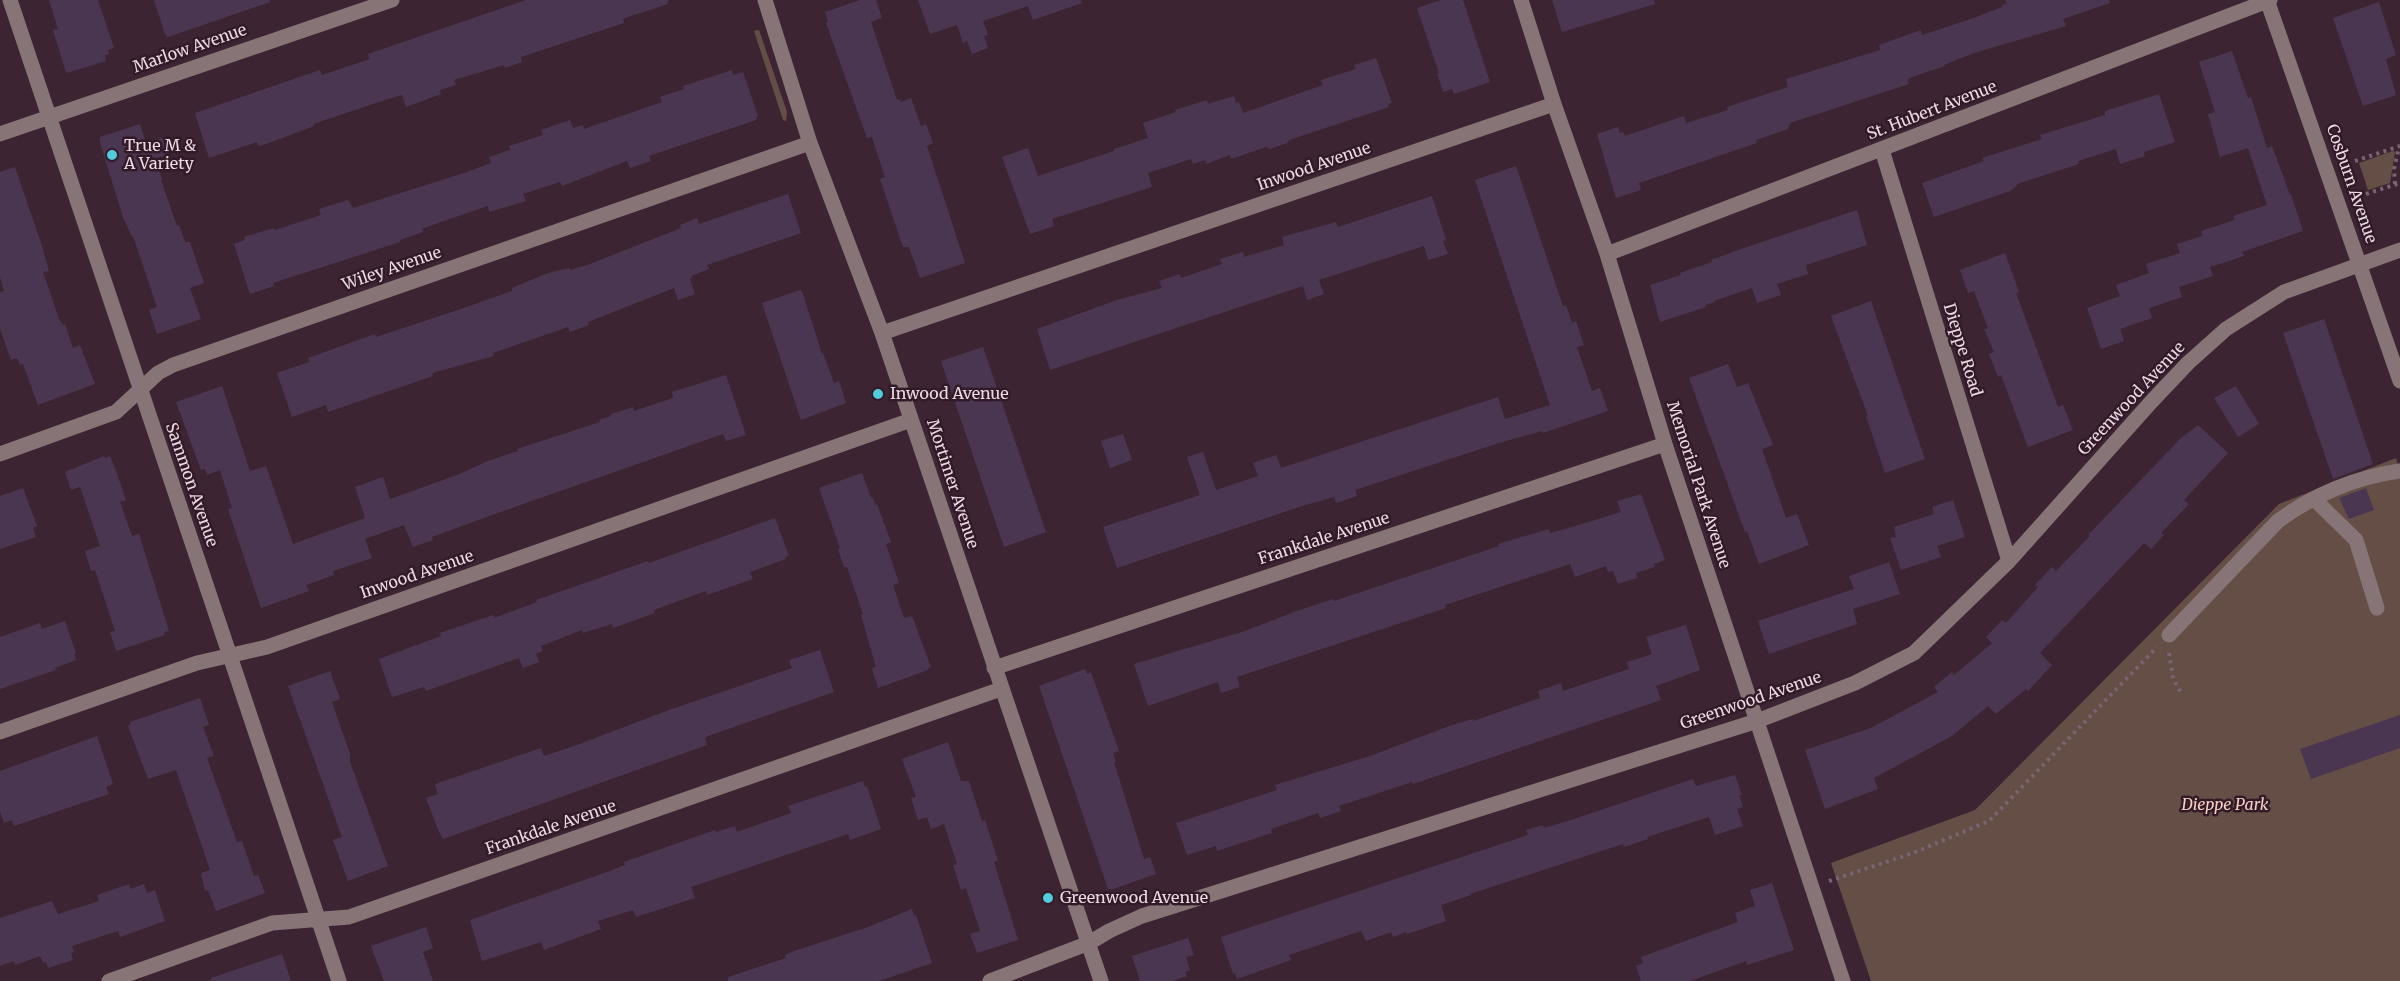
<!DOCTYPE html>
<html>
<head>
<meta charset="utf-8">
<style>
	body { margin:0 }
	canvas { display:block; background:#3d2432 }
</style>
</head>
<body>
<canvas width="2400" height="981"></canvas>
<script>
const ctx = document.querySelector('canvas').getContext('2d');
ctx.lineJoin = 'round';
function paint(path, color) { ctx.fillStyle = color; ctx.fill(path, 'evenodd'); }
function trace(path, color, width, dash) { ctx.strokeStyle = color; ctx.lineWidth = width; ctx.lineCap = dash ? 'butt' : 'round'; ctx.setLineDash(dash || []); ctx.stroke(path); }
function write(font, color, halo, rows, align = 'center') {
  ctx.font = font + ' Merriweather,serif'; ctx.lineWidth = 5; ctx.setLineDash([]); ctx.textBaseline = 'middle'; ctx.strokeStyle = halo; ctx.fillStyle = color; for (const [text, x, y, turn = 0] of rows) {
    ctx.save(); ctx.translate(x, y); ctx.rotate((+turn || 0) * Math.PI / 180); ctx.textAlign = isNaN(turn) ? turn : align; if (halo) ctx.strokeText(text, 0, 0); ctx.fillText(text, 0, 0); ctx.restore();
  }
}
paint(new Path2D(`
	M759 30 787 112 786 121 783 120 754 31Z
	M2393 151 2395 152 2390 183 2368 190 2359 163Z
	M2396 458 2400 471V981H1871L1831 863 1975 810 2279 504Z`), '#654e46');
paint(new Path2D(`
	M49 0H98L114 48 108 50 109 54 105 55 106 61 66 73 53 30 58 29Z
	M154 0H270V2L168 37 165 34Z
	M526 0H668V4L628 17 623 19 624 23 521 57 522 62 505 68 504 65 454 80 456 85 440 90 441 94 406 107 402 95 385 100 313 124 314 126 266 144 259 146 257 142 209 158 195 113 320 70 322 75 370 59 368 54Z
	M860 0H876L882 18 871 22 897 100H900L901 102 911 98 921 126 926 124 933 143 927 146 965 263 920 278 909 247H903L880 179 885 177 872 137 867 138 826 23 828 22 825 12Z
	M918 0H1081L1082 3 1033 20 1028 6 983 21 988 35 984 36 988 48 972 54 967 41 963 43 957 25 930 34Z
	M1441 0H1463L1490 82 1454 94 1452 89 1443 92 1437 73H1439L1417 8Z
	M1552 0H1654L1655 4 1562 32Z
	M2005 0H2109L2110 3 2063 19 2066 26 1974 53 1944 65 1945 66 1912 77 1907 80 1909 84 1790 123 1788 129 1756 140 1757 143 1639 183 1641 190 1616 198 1597 134 1618 127 1620 133 1623 132 1625 136 1684 116 1686 123 1728 110 1727 107 1788 87 1786 79 1880 50 1879 45 1921 30 1922 35 1971 19 2002 7V5L2007 4Z
	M2379 2 2396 55 2386 59 2396 95 2363 106 2333 18Z
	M2232 51 2248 98 2251 97 2267 148 2272 146 2290 195 2291 194 2303 231 2242 252 2244 256 2210 267 2213 276 2179 287 2182 297 2149 308 2152 318 2120 329 2124 341 2101 349 2087 308 2120 296 2116 285 2149 273 2146 264 2180 253 2177 244 2202 236 2201 231 2235 220 2233 216 2267 205 2248 148 2220 157 2208 114 2215 112 2199 62Z
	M1376 58 1392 103 1388 104 1389 107 1289 140 1287 143 1270 149 1266 147 1231 159 1230 155 1206 164 1205 160 1193 164 1191 159 1148 173 1152 187 1052 219 1054 226 1030 234 1002 157 1028 148 1038 176 1114 151V149L1148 138 1143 123 1176 112 1175 110 1207 100 1208 104 1234 96 1236 103 1239 102 1243 113 1323 85 1321 80 1356 69 1354 65Z
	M732 70 733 75 743 72 758 116 756 117V120L649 156 651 161 630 168 627 161 562 186 560 182 523 194 526 201 510 206 489 212 488 206 441 222 422 229 423 232 400 240V242L273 283 274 286 250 294 234 244 245 240 244 237 274 228 275 230 321 215 319 209 348 200 353 208 464 173 491 163 489 157 510 150 509 146 543 135 541 130 570 120 573 128 583 125 584 129 662 102 660 97 684 89 683 86Z
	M2159 94 2175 142 2144 152 2145 156 2120 164 2116 149 2078 161 2079 164 2017 184V186L2010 191 1934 217 1922 183 1984 161 1982 158 2042 139 2040 135 2105 115V111Z
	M140 124 146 143 163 138 168 154 155 159 162 179 161 180 177 226 179 225 185 242H190L204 283 190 288 201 319 157 334 149 310 157 307 133 236 132 237 123 217 100 143V137Z
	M1516 166 1563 306 1566 305 1572 323 1576 321 1584 345 1577 347 1592 391 1600 388 1608 411 1543 433 1542 431 1499 443 1355 490 1357 496 1336 503 1334 497 1302 506 1117 568 1103 527 1200 495 1187 457 1203 452 1216 490 1258 476 1253 463 1276 455 1281 468 1498 397 1505 419 1550 405 1475 180Z
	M15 167 41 243 49 271 43 272 59 319 63 325 65 324 73 348 80 345 95 384 38 405 23 364 20 365 17 358 11 360 0 329V292L4 291 0 277V172Z
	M788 194 801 233 707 265 709 269 691 276 692 278 690 279 695 294 678 300 674 288 588 322 589 325 570 332 568 327 493 353 494 356 432 373 433 376 328 412 326 405 292 417 277 373 309 362 308 358 375 334 376 337 461 309 512 291V288L548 273 569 268 570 270 590 264 681 228 680 225 697 218 699 224Z
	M1432 196 1446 240 1443 241 1448 254 1428 260 1424 246 1319 280 1324 294 1307 300 1303 286 1050 370 1037 329 1117 300 1162 288 1159 281 1180 274 1181 278 1222 264 1220 259 1243 252 1244 257 1284 245 1282 237 1336 222 1338 227Z
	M1857 210 1867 245 1806 265 1808 274 1777 284 1781 295 1757 303 1752 288 1714 301 1715 302 1705 305 1706 307 1660 322 1650 285 1681 275 1680 273 1712 262 1711 260 1741 249Z
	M2005 253 2019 292 2016 293 2058 407 2063 405 2073 430 2028 447 2001 375 1998 377 1989 354 1994 352 1984 329 1988 328 1974 291 1968 293 1960 270Z
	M800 290 802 291 822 354 823 353 834 383 839 381 846 403 801 420 762 303Z
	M1871 301 1925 459 1885 473 1866 416H1868L1831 316Z
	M2324 319 2373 464 2333 479 2283 333Z
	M983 347 1046 532 1004 547 941 361Z
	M1728 364 1737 387 1748 383 1773 445 1762 449 1786 518 1797 514 1809 545 1759 564 1747 531 1745 532 1689 378Z
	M726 375 746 435 726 441 723 434 492 515 432 537 433 540 413 547 404 525 365 539 372 558 333 571 334 575 306 585 309 591 261 608 228 509 232 508 220 470 207 475 205 469 201 470 176 402 222 386 250 471 266 466 293 544 365 518 355 487 383 477 390 499 457 475 488 461 518 451 517 449 600 422 599 420 611 416V414L633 407 634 411 673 398 672 392Z
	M2236 386 2259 424 2238 437 2214 398Z
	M2198 425 2228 453 2184 500 2189 504 2161 533 2164 535 2151 549 2144 543 2040 653 2052 665 2028 691 2026 689 1996 714 1988 706 1952 736 1874 778 1878 789 1825 809 1805 750 1871 728 1938 692 1934 687 1952 672 1954 675 1992 643 1986 637 2002 620 2006 623 2038 587 2035 585 2052 567 2056 571 2090 536 2088 535 2181 438Z
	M1123 434 1132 460 1110 468 1101 441Z
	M104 456 105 458 110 456 115 468 126 500 120 502 132 536 139 534 169 631 164 632 165 635 116 651 110 632 115 631 95 570 91 571 85 551 100 546 80 487 71 490 65 472Z
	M862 473 871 498H873L875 505 877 504 891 542 886 544 899 583 893 585 904 618 912 616 931 667 928 668V670L878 688 872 668 876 667 861 615 863 614 847 567H844L838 549 840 548 819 488Z
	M23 488 37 526 33 528 36 537 0 549V496Z
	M2366 488 2374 510 2349 519 2339 498Z
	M1641 494 1665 560 1654 564 1655 567 1636 573 1637 578 1618 584 1613 571 1608 572 1606 566 1575 577 1570 564 1445 605 1446 608 1237 677 1240 687 1221 693 1218 682 1148 706 1134 664 1242 632 1297 611 1333 599 1334 601 1499 546 1498 544 1549 529 1550 533 1572 527 1621 512 1617 501Z
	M1953 500 1965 537 1937 546 1941 557 1901 570 1890 538 1896 537 1894 527 1934 514 1932 507Z
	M775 518 789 556 785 557 786 559 750 572 753 579 707 595 706 591 654 610 655 613 613 628 612 624 583 633 582 630 541 646 543 651 536 654 539 662 523 668 519 658 426 691 424 687 392 697 379 659 441 636 440 633 493 615 494 618 537 602 536 600 648 561 649 563Z
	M1889 562 1900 594 1853 609 1857 624 1769 654 1758 621 1854 589 1849 576Z
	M65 621 76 653 74 654 76 660 55 668 56 670 0 689V637L40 623 42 629Z
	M1686 625 1700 670 1656 686 1661 700 1413 784 1412 782 1339 806 1341 811 1320 818 1318 813 1271 829 1272 833 1217 851 1216 846 1187 855 1176 823 1277 790 1275 785 1370 756 1452 725 1473 719V721L1540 698 1538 691 1561 683 1563 691 1629 669 1627 662 1652 654 1646 637Z
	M820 650 834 692 708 736 705 738 707 745 443 839 439 832 426 798 438 794 435 785 438 783 541 748 544 756 577 745 669 710 792 668 789 660Z
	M1085 669 1087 674 1091 672 1119 751 1113 753 1116 762H1114L1144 859 1150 857 1156 874 1113 889H1108L1039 686Z
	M330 671 340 699 332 702 350 754V762L388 866 348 881 333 840 342 837 288 686Z
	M200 698 209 725 203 727 214 756 207 758 237 842 242 841 254 876 258 875 265 893 216 911 208 890 205 891 201 873 210 870 176 770 148 779 128 726 131 724 130 722Z
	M2400 715V748L2311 779 2300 749Z
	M97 736 113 784 106 787 109 794 14 826 12 820 4 823 0 811V771Z
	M948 742 961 781H969L982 821 985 820 998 861 994 862 1018 940 977 953 970 934 980 931 966 888 961 890 953 865 957 864 944 824 931 829 927 817 918 820 911 798 916 797 902 759Z
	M1735 775 1742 795H1739L1743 807 1737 809 1743 826 1715 835 1709 817 1647 837 1648 839 1624 847 1623 844 1470 894 1471 895 1441 905 1446 921 1407 934 1406 932 1393 937 1391 932 1366 941 1361 931 1289 955 1291 960 1237 979 1235 973 1233 974 1221 937 1528 835 1526 830 1543 825 1544 828 1568 821 1693 779 1696 786Z
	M863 781 865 787 867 786 881 829 850 840 848 834 691 887 695 898 636 917 633 910 598 921 601 929 544 950 541 942 482 961 470 920 607 872 625 865 624 862 715 830 716 832 735 826 737 832 791 813 788 806Z
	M1772 883 1794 950 1747 965 1746 961 1690 981H1641L1636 966 1643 963 1641 957 1738 922 1735 913 1755 906 1750 890Z
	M129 884 130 889 144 884 147 893 155 890 165 921 120 937 118 931 72 946 74 952 71 953 73 960 48 968 46 962 43 963 40 956 15 965 14 961 0 966V918L52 901 58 914 99 901 97 895Z
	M912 909 914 916 916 915 932 963 879 981H728V977L786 958 785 955 794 951 868 927Z
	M426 927 433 948 423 952 433 981H384L371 946Z
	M1188 938 1194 955 1186 957 1190 970 1185 972 1187 976 1172 981H1140L1132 956Z
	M282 954 291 981H211V978Z`), '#4a3651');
trace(new Path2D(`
	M2355 161 2400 146
	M2395 184 2394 169 2399 147
	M2366 194 2400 183
	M2169 653 2173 678 2181 693
	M1829 881 1913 853 1989 821 2157 647`), '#7a6471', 4, [3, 4.5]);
trace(new Path2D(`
	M10 0 339 981
	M765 0 810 143 882 333 1101 981
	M1521 0 1554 104 1607 254 1665 444 1843 981
	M2267 0 2400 381
	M0 134 392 0
	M1882 150 2009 561
	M1607 254 2270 0
	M882 333 1554 104
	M0 454 116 412 158 373 173 365 810 143
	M2314 499 2356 540 2377 608
	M2169 635 2278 521C2313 495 2356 477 2400 471
	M994 668 1665 444
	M0 732 197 663 267 647 911 420
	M109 981 272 923 349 917 1001 689
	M990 981 1089 943 1109 931 1142 916 1757 721 1855 683 1914 653 2009 561 2152 401 2188 363 2226 329 2284 292 2400 250`), '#877476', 15);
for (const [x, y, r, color] of [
	[112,155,6,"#52cbda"],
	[878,394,6,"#52cbda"],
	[1048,898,6,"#52cbda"]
]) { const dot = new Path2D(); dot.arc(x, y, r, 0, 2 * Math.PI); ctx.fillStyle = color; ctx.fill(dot); trace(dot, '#321a28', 2); }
write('16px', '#ebdae3', '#321a28', [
	["Marlow Avenue",190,49,-19],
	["St. Hubert Avenue",1932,111,-21],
	["Inwood Avenue",1314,167,-19],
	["Cosburn Avenue",2351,184,71],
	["Wiley Avenue",392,269,-19],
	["Dieppe Road",1962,350,73],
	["Greenwood Avenue",2132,399,-47],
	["Mortimer Avenue",952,484,72],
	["Sammon Avenue",191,485,71],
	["Memorial Park Avenue",1698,485,72],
	["Frankdale Avenue",1324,539,-18],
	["Inwood Avenue",417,575,-19],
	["Greenwood Avenue",1751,701,-19],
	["Frankdale Avenue",551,828,-19]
]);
write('16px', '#ebdae3', '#321a28', [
	["True M &",124,146],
	["A Variety",124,164],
	["Inwood Avenue",890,394],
	["Greenwood Avenue",1060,898]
], 'left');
write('italic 16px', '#f9d1c3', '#321a28', [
	["Dieppe Park",2225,805]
]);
</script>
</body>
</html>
